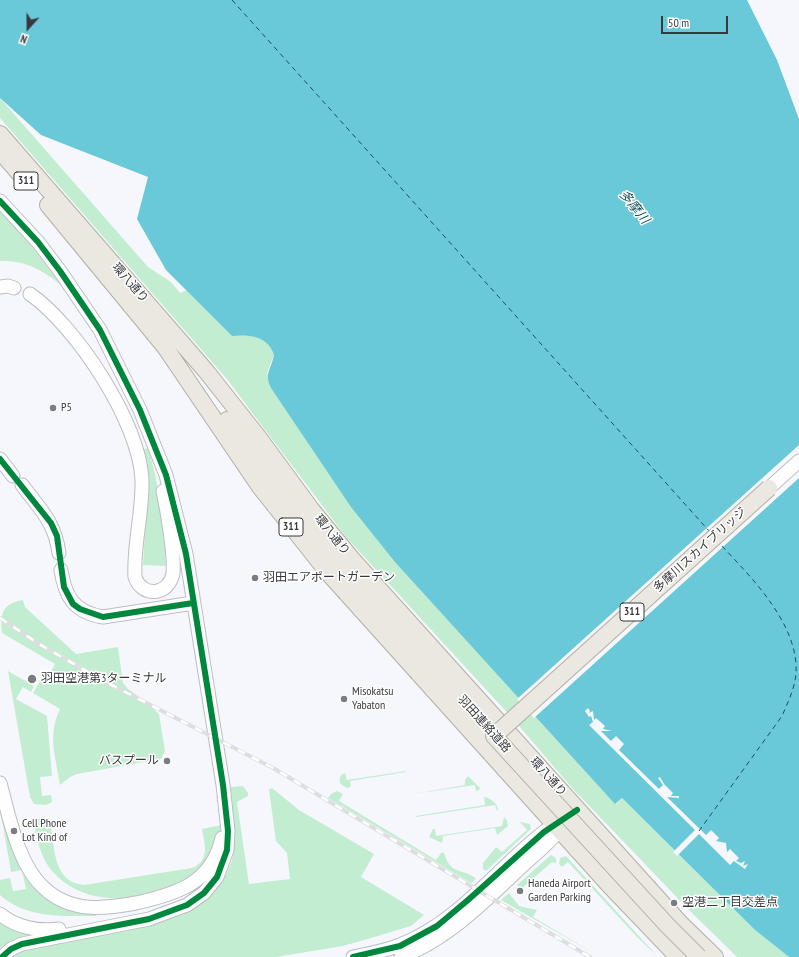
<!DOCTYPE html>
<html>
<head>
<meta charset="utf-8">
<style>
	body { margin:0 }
	#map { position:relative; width:799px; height:957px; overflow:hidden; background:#f6f7fc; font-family:"PT Sans Narrow",sans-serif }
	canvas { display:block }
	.north { position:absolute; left:8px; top:8px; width:40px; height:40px; -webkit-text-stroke:3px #fff; paint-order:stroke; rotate:201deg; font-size:11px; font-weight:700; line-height:16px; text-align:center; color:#38393c }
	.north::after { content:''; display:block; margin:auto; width:14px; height:18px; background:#38393c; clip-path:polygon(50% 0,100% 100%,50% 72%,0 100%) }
	.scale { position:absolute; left:661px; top:16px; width:67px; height:18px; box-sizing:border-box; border:2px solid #38393c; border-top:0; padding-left:5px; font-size:12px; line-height:14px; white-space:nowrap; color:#38393c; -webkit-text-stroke:3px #fff; paint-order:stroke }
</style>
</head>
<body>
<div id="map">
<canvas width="799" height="957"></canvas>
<div class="north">N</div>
<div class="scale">50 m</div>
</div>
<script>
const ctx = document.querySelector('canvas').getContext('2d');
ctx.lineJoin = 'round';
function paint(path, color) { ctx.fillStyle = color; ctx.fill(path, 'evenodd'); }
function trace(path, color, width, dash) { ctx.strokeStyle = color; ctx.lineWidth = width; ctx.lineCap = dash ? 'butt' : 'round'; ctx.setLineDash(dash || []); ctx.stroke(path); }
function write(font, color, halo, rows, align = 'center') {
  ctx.font = font + ' "PT Sans Narrow","Noto Sans JP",sans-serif'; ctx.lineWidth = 3; ctx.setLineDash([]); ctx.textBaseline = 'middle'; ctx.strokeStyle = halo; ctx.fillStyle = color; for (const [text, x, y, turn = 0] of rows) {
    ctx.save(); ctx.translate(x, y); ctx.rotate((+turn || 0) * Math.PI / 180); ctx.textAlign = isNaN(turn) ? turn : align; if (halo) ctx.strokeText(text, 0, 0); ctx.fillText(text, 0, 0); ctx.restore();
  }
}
paint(new Path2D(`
	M0 98 148 267 171 282 180 293 186 290 232 336C250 334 268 335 274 355L267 373 616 804 622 798 755 930 789 957H737L689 910 573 789 513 719 346 537 226 378 0 118Z
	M0 212 24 236 62 286C43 270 25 260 0 261Z
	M148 448C160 486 164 526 166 566L143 565 148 479 147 468 141 450Z
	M23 600 25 607 76 654 118 647 123 683 128 689 145 701 159 714 165 751 161 759 77 774 70 777 60 785C56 757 47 736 60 709L33 693 41 679 45 682 55 664 2 633C0 613 2 604 23 600Z
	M8 671 34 686 31 692 23 687 16 699 47 716 52 776 40 777 42 796 51 795 52 802 46 805 34 804 30 797Z
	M406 771V772L350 781 351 786 348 788C342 786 337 783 341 775L345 773 347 780Z
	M468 776 480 788 479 790 476 791 475 785 413 794 465 785V780Z
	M243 786 248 793V796L237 802 238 809 249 884 290 879 287 853 276 841 269 790 272 788 299 810 374 854 361 877 424 915 411 926 371 938 343 946 276 957H12L24 949 182 915 204 902 226 875 232 860 235 835 228 791 231 787Z
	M337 791 343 794 339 801 436 860 441 853 443 852C446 856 446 860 449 864 455 873 469 871 476 879L471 883 328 798 331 794Z
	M484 797C491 798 498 804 498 810L497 811 495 805 416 817V816L485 805Z
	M0 808 20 861 83 913 97 914 96 916C63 916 27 919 0 895V880L10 878 13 891 26 889 22 870 11 872Z
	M504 817 507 820 508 826 497 835 495 828 443 836 442 843 429 837 433 829H435L436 836 502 826Z
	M43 818 50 823C55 846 52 882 84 885L192 868C210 860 205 846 202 829L221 825C219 840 210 861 200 872 196 876 187 879 182 882 143 902 87 908 55 874 40 859 37 839 33 819Z
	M520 822 530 824 531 829 486 871 483 869V863L496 847 502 852 527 830Z
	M551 855 556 858V863L552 862 521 889 517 885Z
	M566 856 658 957 637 937 568 862 562 867 559 864 560 858Z
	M509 893 519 906 537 910 533 917 600 957 501 900Z
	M0 920 29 933 28 935 14 939 0 948Z`), '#c3edd1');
paint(new Path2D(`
	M0 0H747L777 60 799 119V957H789L755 930 622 798 615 804 395 562 351 507 271 388C264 373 271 370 274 355 268 336 250 334 232 336L166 270 137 219 148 177 41 135 0 98Z`), '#69c9d8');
paint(new Path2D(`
	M799 445V478L534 718 517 699Z
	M588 708 590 711 589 713 593 711 594 720 596 718 605 726 603 729 612 731H601L611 741 616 736 624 744 619 750 659 789 663 785 658 778 660 777 664 784 673 793 671 796H679V798L667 797 706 835 711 830 719 838 716 841 726 843 727 852 730 849 739 858 736 861 741 863 745 861 743 866 748 864 745 869 734 861 730 865 699 834 677 856 673 852 695 830 589 725 593 722 591 716 589 717 585 711Z`), '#f6f7fc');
trace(new Path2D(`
	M232 0 710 532
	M699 831 782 716C788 702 795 688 796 673 799 624 750 576 720 544`), '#1a5058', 1, [5, 4]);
const minor = new Path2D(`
	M0 201 38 242 60 271 100 330 140 410 166 475 186 554 223 785 228 831 227 850 217 877 204 893 187 905 149 919 22 944 11 949 2 957
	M0 287 8 286 14 288
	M30 294C76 326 140 423 142 480 143 513 133 545 135 577 142 598 169 596 173 573 175 556 167 510 163 491
	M0 459 13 476
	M22 485C40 509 55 522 59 553
	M769 488 799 461
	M61 570C65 597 74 612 103 617L193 603
	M0 783C9 816 18 865 44 888 71 913 103 909 136 903 177 894 212 883 222 838
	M0 914C16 927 38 932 59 929
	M353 957C368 954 385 951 400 945 465 920 505 856 562 819
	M401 957C447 939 482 904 518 870 534 855 552 841 566 823`);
const major = new Path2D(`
	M0 134 206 371 259 438 311 509 352 559 681 924 715 957
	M0 151 19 173
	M48 205 165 347 260 487 330 575 609 885 678 957
	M227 420 339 565 494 736`);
trace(minor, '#bcbdc1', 15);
trace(major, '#b2afa3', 18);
trace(minor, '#fefeff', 13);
trace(major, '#eae8e1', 16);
const rail = new Path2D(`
	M0 618 39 644 102 680 273 768 590 957`);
trace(rail, '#dddedf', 4);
trace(rail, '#fff', 2.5, [8]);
const majorBridge = new Path2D(`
	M699 957 667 925 494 736 769 488`);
trace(majorBridge, '#b2afa3', 18, []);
trace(majorBridge, '#eae8e1', 16);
trace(new Path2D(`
	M0 201 38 242 60 271 100 330 140 410 166 475 186 554 223 785 228 831 227 850 217 877 204 893 187 905 149 919 22 944 11 949 2 957
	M0 459 51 523 57 536 64 587 73 604 80 609 103 617 193 603
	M353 957 400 946 437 926 468 900 544 832 577 810`), '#00873e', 6);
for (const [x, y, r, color] of [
	[53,408,4,"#7a7c7f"],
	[255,578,4,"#7a7c7f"],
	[32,679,5,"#7a7c7f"],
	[344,699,4,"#7a7c7f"],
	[167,761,4,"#7a7c7f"],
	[14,831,4,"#7a7c7f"],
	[520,891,4,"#7a7c7f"],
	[674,903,4,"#7a7c7f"]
]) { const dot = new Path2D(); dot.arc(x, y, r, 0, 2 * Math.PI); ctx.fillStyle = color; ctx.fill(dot); trace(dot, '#fff', 1.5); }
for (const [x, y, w] of [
	[26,181,24],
	[291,527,24],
	[632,612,24]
]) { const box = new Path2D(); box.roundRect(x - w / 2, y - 9, w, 18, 3); ctx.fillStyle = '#fff'; ctx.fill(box); trace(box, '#38393c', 1); }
write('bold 11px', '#38393c', null, [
	["311",26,181],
	["311",291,527],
	["311",632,612]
]);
write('12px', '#38393c', '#fff', [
	["環八通り",130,283,49],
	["環八通り",332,535,51],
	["多摩川スカイブリッジ",700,550,-42],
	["羽田連絡道路",484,724,48],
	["環八通り",548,777,48]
]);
write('12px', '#38393c', '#fff', [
	["P5",61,408],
	["羽田エアポートガーデン",263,578],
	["羽田空港第3ターミナル",41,679],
	["Misokatsu",352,692],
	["Yabaton",352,706],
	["バスプール",159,761,"right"],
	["Cell Phone",22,824],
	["Lot Kind of",22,838],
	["Haneda Airport",528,884],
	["Garden Parking",528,898],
	["空港二丁目交差点",682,903]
], 'left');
write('italic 13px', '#1a5058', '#fff', [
	["多摩川",634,207,51]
]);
</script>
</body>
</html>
